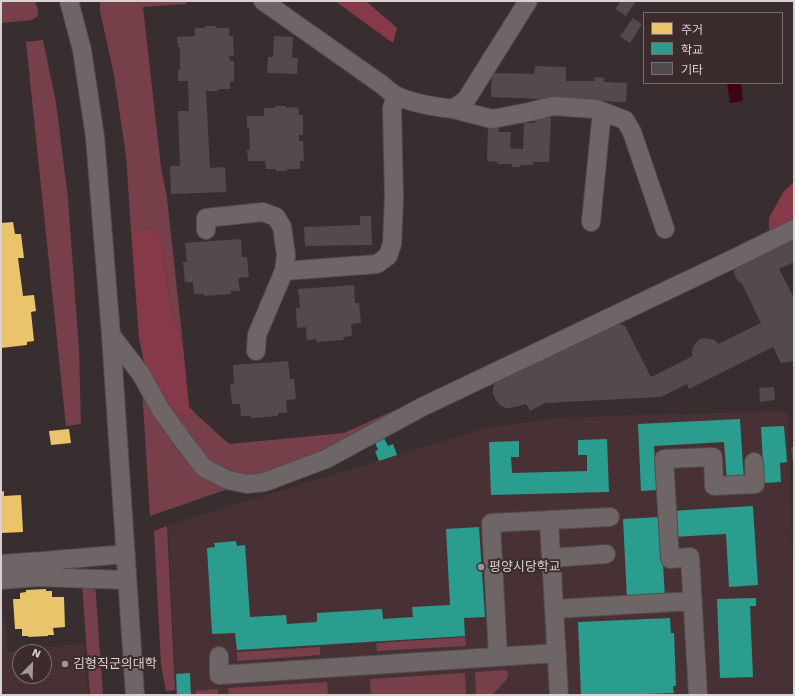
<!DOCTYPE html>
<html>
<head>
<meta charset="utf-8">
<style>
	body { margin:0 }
	#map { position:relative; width:795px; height:696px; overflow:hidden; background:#382e30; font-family:"Work Sans","Noto Sans KR",sans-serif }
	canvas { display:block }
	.frame { position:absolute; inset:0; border:2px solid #dcd1d2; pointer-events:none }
	.legend { position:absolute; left:643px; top:12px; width:140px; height:72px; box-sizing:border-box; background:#3b2b2d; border:1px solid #7b6d6f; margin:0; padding:5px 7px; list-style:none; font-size:12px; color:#dcd1d2 }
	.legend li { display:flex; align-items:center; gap:8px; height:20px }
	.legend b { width:20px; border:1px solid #7b6d6f }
	.north { position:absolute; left:12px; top:644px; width:40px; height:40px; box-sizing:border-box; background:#3b2b2d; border:1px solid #7b6d6f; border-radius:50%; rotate:23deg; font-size:11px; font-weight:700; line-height:16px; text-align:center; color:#dcd1d2 }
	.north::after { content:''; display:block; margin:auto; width:14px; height:18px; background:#a39899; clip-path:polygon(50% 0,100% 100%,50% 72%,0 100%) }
</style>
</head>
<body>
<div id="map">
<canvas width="795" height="696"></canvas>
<div class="frame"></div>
<ul class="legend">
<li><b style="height:11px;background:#e9c46a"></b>주거</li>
<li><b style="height:11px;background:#2a9d8f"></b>학교</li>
<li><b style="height:11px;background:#524a4c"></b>기타</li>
</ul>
<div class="north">N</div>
</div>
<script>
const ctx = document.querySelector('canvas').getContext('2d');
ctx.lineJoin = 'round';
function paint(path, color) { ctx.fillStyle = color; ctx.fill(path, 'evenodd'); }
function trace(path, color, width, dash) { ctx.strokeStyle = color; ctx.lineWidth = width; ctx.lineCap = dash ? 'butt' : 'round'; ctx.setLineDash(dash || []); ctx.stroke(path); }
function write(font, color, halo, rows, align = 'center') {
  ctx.font = font + ' "Work Sans","Noto Sans KR",sans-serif'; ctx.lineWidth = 4; ctx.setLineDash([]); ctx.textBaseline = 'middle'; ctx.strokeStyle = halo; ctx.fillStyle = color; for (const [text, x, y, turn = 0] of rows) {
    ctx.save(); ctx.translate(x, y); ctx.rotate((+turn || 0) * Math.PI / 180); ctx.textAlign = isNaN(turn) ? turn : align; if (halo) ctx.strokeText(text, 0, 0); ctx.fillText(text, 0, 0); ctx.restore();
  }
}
paint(new Path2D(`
	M788 411 794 610V695H176L168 525 483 429 547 419 638 415Z
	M1 615H5L8 652 84 643 88 695H1ZM20 652H44V676H20Z`), '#483134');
paint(new Path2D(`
	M1 1H35L38 10V16L32 20 1 23Z
	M101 1H185L187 4 143 7 161 167 167 198 183 345 170 304 161 235 152 228 131 230 126 156 114 75 100 11V2Z
	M43 40 56 103 68 199 79 350 81 424 66 426 26 42Z
	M142 389 182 456 194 468 225 488V490L150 516Z
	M417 400 347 439 272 472 257 474H241L224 471 208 463 163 402 182 416 196 414 229 444 344 433Z
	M167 526 175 690 166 691 161 665 154 531Z
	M95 583 103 695H90L82 584Z
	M465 637 466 646 377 651 376 643Z
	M320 647V655L237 661V652Z
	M507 670 508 676 506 680 494 693 491 695H476L475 672Z
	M465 673 466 695H447V694L424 695H371L370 679Z
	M327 682 328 695H229L228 688Z
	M218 689V695H196V691Z`), '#773f49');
paint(new Path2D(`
	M335 1H366L397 28 393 43Z
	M794 182V225L769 238V218L784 191Z
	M152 228 161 235 170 304 183 345 189 407 196 414 182 416 163 402 146 371 139 339 131 230Z`), '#853949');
paint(new Path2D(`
	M727 83H741L743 101 730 103Z`), '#3d0416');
paint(new Path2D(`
	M13 222 15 234H21L24 258H18L23 296 34 295 36 311 31 312 34 341 27 342V345L1 348V223Z
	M69 429 71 443 51 445 49 431Z
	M4 491V496L21 495 23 532 1 533V492Z
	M46 589V591H52V597H64L65 627 53 628 54 635H48V636L28 637V636H22V629H15L13 599H20V593L26 592V590Z`), '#e9c46a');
paint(new Path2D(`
	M740 419 744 480 727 481 724 442 654 446 657 490 641 491 638 424Z
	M784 426 787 462 780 463 781 482 764 483 761 427Z
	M383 436 388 446 393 444 397 455 379 461 375 451 378 450 374 440Z
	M607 439 609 492 491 495 489 442 519 441V457H511L512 473 587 471V455H578V440Z
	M753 506 758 585 729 587 726 534 673 537 671 511Z
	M660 517 665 597 627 599 623 519Z
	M479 527 485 617 464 618 465 636 237 650 235 633 212 634 207 548 215 547 214 543 236 541 237 546 245 545 250 617 286 615 287 624 317 622V613L382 609 383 619 413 617 412 607 450 605 446 529Z
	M756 598V606H750L753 677 720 678 717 599Z
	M670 618 671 633H674L676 686H673L674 693 616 695H581L578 622Z
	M190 673 191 695H177L176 674Z`), '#2a9d8f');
paint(new Path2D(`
	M621 1H636L626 16 615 9Z
	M633 18 642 24 630 43 620 36Z
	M205 26H216V28H229V36H233L234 56H229L230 61H234V81L230 82V89H218V91H206L210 168 225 167 226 192 171 194 170 166H180L178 111H189L188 81H178V70H180V47H178L177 37 195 36V28H205Z
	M274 36 293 37 292 58H298L297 74 267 73 268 57H273Z
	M535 66 566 67V81H594L595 77 604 78V82L627 83 626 102 491 97 492 73 534 74Z
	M275 106H286V108L298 107 299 115H303V135H299V141H303L304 161H300V169H287V171H276V169H266L265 161H248L247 150H250L249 127H247V116H264V108H275Z
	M535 114 551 115 549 162H533V165H520V167H512V164H497L498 162 487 161 488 124H499V132H511L510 148 523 149 524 123H535Z
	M360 216H371L372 245 305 246 304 227 360 225Z
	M794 236V262L779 269 794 298V361L781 363 773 347 689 389 687 384 661 397 545 403 530 411 526 404 511 408H505L500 405 496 400 493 394V388L495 382 510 372 516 373 619 323 625 326 651 377 693 356 692 353 693 347 696 343 700 339 706 338 711 339 716 341 718 344 761 323 742 284 739 282 736 278 734 273 735 268 739 264Z
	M241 239 242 257H247L249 277 238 278 240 291H231V294L204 296V294H194L193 282H185L183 262H187L185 243Z
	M354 285 355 303H359L361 323 351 324 352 336 343 337 344 340 317 342 316 339 307 340 306 327 297 328 296 308H300L298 289Z
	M288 361 290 379H294L296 399 286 400 287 413H278V416L251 418V416H241L240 404H232L230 384H234L233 365Z
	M774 387 775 400 760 402 759 388Z
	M791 447H794V459H792Z`), '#524a4c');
const minor = new Path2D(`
	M69 1 82 50 95 137 111 335 135 695
	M263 1 381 84C386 88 391 93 397 96 412 103 436 107 453 109L466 100 528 1
	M453 109 492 119 529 112 553 106 596 109 625 120 632 132 665 229
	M591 222 602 111
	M206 230V218L263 212 276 217 282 227 286 255 284 271 257 335 256 351
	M284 271 377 264 388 256 392 244 394 197 392 108 396 95
	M111 335 141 374 161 410 184 442 204 468 228 480 247 484 265 482 326 459 422 407 735 258 794 229
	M549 521 559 695
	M551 558 606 554
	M1 564 44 561 126 554
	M1 580 37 577 127 580
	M554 609 693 601
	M219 656V675L557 653
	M498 657 491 523 610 517
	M698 695 690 557 670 559 664 459 713 457 714 486 755 484 754 462`);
trace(minor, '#544c4d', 20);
trace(minor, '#6d6566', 18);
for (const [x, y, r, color] of [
	[481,567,4,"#a39899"],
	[65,664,4,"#a39899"]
]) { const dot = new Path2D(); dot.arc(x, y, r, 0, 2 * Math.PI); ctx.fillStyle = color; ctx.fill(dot); trace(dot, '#3b2b2d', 1.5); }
write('13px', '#dcd1d2', '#3b2b2d', [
	["평양시당학교",489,567],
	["김형직군의대학",73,664]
], 'left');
</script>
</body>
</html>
